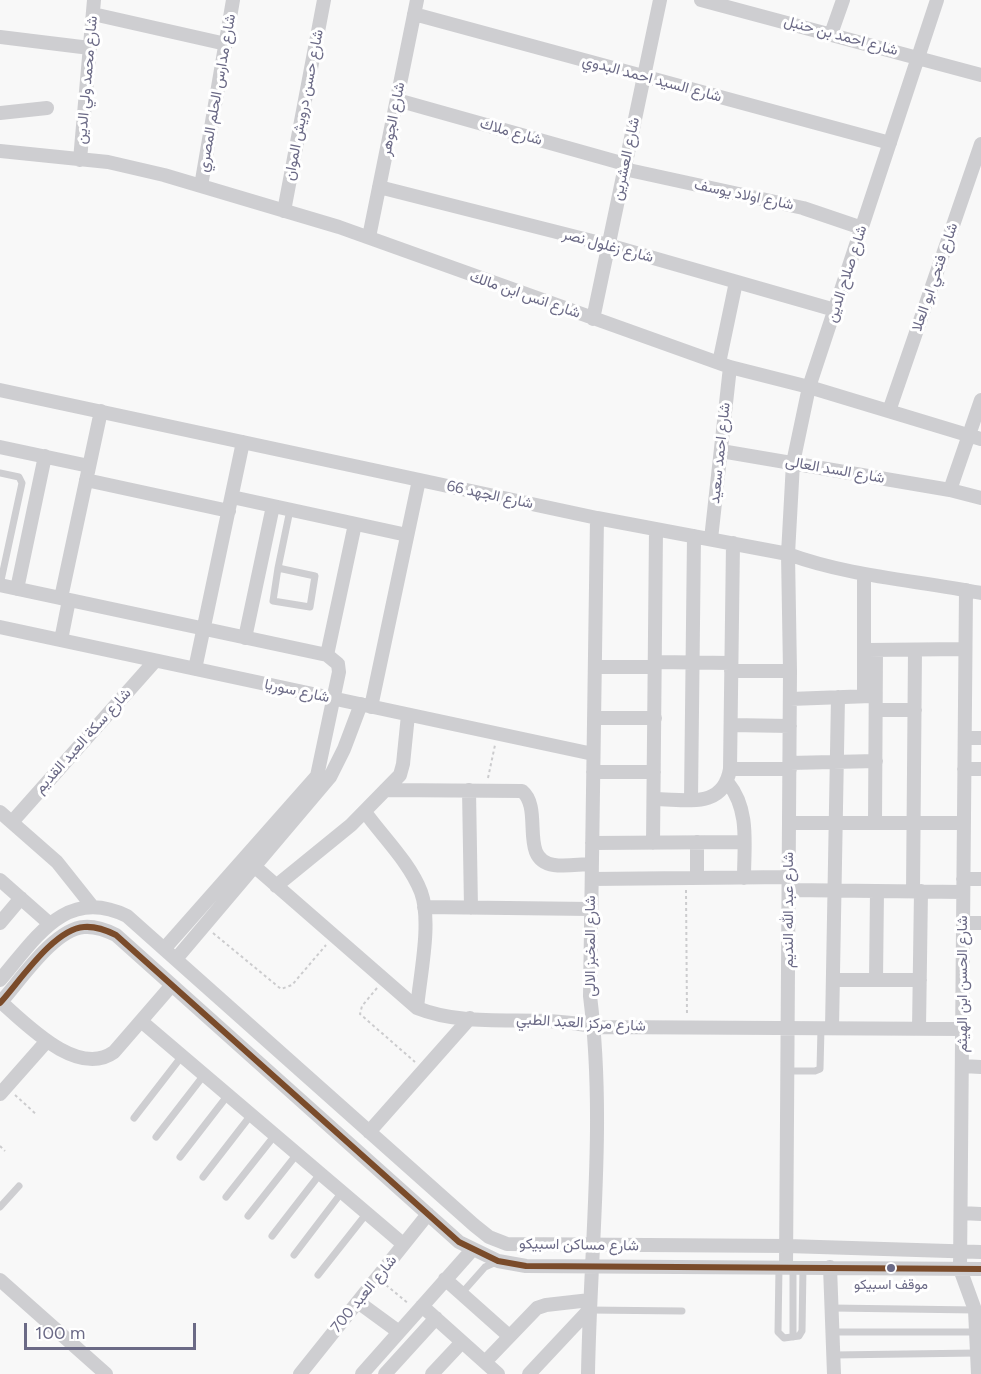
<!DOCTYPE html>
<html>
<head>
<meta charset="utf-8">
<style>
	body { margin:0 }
	#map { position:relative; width:981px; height:1374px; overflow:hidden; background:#f8f8f8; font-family:Figtree,sans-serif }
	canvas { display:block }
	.scale { position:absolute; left:24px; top:1323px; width:172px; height:27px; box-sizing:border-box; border:3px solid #6b6a86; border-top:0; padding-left:8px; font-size:18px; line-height:21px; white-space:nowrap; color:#6b6a86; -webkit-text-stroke:4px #fff; paint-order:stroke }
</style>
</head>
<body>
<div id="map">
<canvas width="981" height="1374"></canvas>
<div class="scale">100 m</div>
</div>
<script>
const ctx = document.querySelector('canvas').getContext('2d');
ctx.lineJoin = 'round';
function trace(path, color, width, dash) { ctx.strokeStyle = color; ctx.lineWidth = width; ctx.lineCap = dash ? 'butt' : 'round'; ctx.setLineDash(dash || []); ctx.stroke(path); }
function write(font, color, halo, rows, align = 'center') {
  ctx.font = font + ' Figtree,Vazirmatn,sans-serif'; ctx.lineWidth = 6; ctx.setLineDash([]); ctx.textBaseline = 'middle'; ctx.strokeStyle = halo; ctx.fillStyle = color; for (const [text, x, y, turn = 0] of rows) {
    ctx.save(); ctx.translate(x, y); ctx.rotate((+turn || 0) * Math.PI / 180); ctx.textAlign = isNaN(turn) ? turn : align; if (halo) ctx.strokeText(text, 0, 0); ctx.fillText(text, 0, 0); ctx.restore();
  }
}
trace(new Path2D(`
	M488 778 495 745
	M686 890 687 1016
	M213 933 281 989 292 985 326 945
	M377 988 362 1006 360 1014 415 1062
	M15 1095 37 1115
	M0 1146 5 1151
	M386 1285 409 1304`), '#ccccce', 2, [3, 3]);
trace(new Path2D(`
	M0 473 19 477 22 483 0 585
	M278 568 273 601 310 607 315 576 278 568 290 510
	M788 1071H815L820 1069 821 1028
	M134 1118 182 1056
	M156 1137 204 1075
	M180 1157 228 1095
	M203 1177 251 1115
	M226 1197 275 1135
	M0 1207 19 1186
	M248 1216 297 1154
	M272 1236 320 1174
	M294 1255 342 1192
	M779 1267 778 1332 784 1338 799 1336 802 1331 803 1267
	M318 1275 367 1213
	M461 1294 485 1267 496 1262
	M832 1308 975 1310
	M589 1310 682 1311
	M832 1332H978
	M793 1337V1268
	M833 1355 978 1353`), '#ceced1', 7);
trace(new Path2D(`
	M701 0 981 75
	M93 14 226 44
	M414 14 890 143
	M831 34 843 0
	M0 37 90 48
	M397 100 625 164
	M0 113 47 108
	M0 151 108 162 164 175 339 227 730 367 809 387 981 439
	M80 160 94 0
	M624 169 803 208 862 228
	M201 186 233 0
	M379 187 608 245 835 310
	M284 211 324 0
	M369 237 417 0
	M593 319 660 0
	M719 363 736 282
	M0 390 597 518 788 554C851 577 916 580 981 593
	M889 411 981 144
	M0 447 89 466
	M721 451 950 490 981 498
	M86 480 229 511
	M950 490 981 400
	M232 497 407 535
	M711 539 730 367
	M0 585 327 655 338 664 339 672 317 776 164 949
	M17 589 45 456
	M966 590 960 1269 975 1310 978 1374
	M61 598 101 411
	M0 627 593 754
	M245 638 273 506
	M61 640 69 600
	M868 650 965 649
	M327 655 355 524
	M655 662 731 663
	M595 667H655
	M195 669 243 442
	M731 671H790
	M864 696V576
	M790 699 871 696
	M371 707 419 480
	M876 710H915
	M594 718H655
	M731 725 790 726
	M965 738H981
	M790 763 876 761
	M730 769H790
	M964 769H981
	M593 772H654
	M728 783C750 810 744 845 744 878
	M385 790 522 791C544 809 518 860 554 865 566 867 580 864 592 864
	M469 790 471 908
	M654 799C686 799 723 810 730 769L733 543
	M691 799 694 536
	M0 812 57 862 92 906
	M365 812C383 837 410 863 421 892 432 922 420 975 417 1008
	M12 822 155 661
	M789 823H964
	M875 823 876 650
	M697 842V878
	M592 843 744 842
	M653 843 656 529
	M254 866 417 1008C472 1030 536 1013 595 1027L962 1029
	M592 879 789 877
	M963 879H981
	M0 880 50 924
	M276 886 351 825 400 775 403 764 408 715
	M789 890 963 892
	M913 891 915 650
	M424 907 591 909
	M0 923 21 898
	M963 923H981
	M176 959 330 777 344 749 361 704
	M0 980C36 938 66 886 127 916L474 1225 489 1237 507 1244 787 1246 981 1252
	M834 980H920
	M876 980 877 891
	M1 1002C27 1025 78 1078 114 1052L172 985
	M0 1003C20 981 54 929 84 927 96 926 106 930 116 935L459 1242 498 1261 526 1266 981 1269
	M141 1021 403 1244
	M832 1028 838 697
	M919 1029 921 891
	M962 1066 981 1067
	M0 1094 46 1042
	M369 1132 470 1018
	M961 1213 981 1214
	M786 1267 790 671 788 554 793 463 809 387 937 0
	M830 1267 834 1374
	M445 1279 509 1336
	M0 1280 106 1374
	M358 1302 399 1332
	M422 1306 498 1374
	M485 1362 537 1308 546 1305 590 1300
	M300 1374 428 1214
	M362 1374 472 1250
	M385 1374 436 1318
	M432 1374 462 1342
	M529 1374 589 1310
	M588 1374C590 1249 606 1121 590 996L597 518`), '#ceced1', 14);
trace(new Path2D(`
	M0 1003C20 981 54 929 84 927 96 926 106 930 116 935L459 1242 498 1261 526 1266 981 1269`), '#7a4b2a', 6);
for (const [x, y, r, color] of [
	[891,1268,5,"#6b6a86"]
]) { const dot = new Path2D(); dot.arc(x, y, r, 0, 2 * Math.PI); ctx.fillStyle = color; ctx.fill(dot); trace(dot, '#fff', 2); }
write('14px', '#6b6a86', '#fff', [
	["موقف اسبيكو",891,1285]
]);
write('15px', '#6b6a86', '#fff', [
	["شارع احمد بن حنبل",841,36,15],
	["شارع السيد احمد البدوي",652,79,15],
	["شارع محمد ولي الدين",87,80,-85],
	["شارع مدارس الحلم المصري",217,93,-80],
	["شارع حسن درويش الموان",304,105,-79],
	["شارع الجوهر",393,119,-79],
	["شارع ملاك",511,132,16],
	["شارع العشرين",626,159,-78],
	["شارع اولاد يوسف",744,195,12],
	["شارع زغلول نصر",608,246,15],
	["شارع صلاح الدين",847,274,-72],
	["شارع فتحي ابو العلا",935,277,-71],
	["شارع انس ابن مالك",525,295,19],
	["شارع احمد سعيد",720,453,-84],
	["شارع السد العالى",835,470,10],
	["شارع الجهد 66",490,495,12],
	["شارع سوريا",297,691,12],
	["شارع سكة العبد القديم",83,741,-48],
	["شارع عبد الله النديم",789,910,-90],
	["شارع المخبز الالى",591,946,-90],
	["شارع الحسن ابن الهيثم",963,984,-90],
	["شارع مركز العبد الطبي",581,1023,3],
	["شارع مساكن اسبيكو",579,1245,1],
	["شارع العبد 700",364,1294,-51]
]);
</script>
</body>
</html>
